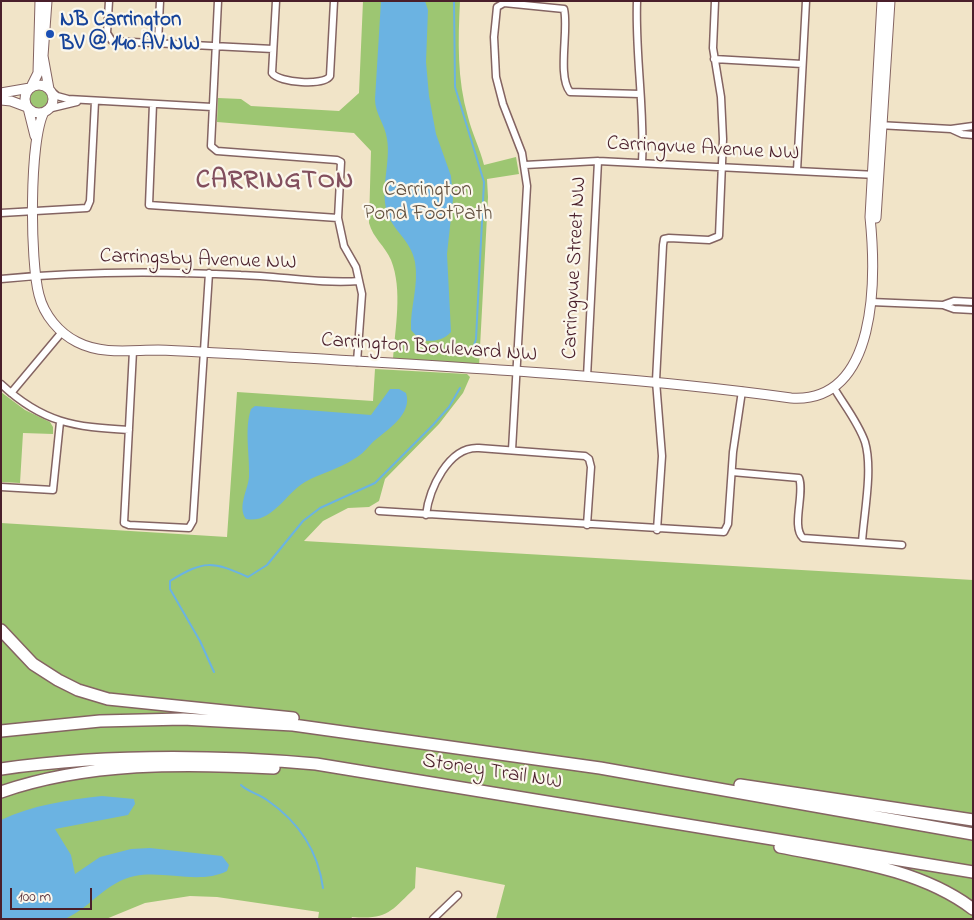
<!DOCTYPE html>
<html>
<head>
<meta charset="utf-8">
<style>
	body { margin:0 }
	#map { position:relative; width:974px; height:920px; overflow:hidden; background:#f1e4c8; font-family:"Indie Flower",sans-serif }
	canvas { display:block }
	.frame { position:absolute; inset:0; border:2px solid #4a1f2b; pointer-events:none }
	.scale { position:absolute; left:10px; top:888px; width:82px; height:22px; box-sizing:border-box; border:2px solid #4a1f2b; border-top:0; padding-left:6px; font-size:15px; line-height:18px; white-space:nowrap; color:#4a1f2b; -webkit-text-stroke:4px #fbf7ec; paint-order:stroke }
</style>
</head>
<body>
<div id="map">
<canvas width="974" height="920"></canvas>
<div class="frame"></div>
<div class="scale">100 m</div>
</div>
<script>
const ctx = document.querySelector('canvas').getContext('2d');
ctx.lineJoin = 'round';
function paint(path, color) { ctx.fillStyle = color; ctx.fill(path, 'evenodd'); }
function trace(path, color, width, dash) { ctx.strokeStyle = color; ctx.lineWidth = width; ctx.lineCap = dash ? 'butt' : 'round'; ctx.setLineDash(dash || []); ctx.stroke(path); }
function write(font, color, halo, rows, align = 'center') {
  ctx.font = font + ' "Indie Flower",sans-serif'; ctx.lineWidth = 4.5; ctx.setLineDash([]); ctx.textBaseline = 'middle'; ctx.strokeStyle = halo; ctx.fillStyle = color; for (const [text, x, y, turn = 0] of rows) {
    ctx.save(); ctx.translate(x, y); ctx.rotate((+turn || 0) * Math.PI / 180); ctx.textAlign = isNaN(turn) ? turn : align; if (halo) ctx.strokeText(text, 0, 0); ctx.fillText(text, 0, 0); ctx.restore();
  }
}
paint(new Path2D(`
	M363 1H460C458 41 457 79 468 117 472 133 480 149 484 165L516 157 519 174 487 179 488 197 479 366 393 360C395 328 403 290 391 260 385 246 373 238 369 223L371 151 354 133 217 122 218 98 241 99 251 106 339 111 359 93Z
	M30 99a9 9 0 1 1 18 0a9 9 0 1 1-18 0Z
	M375 369 467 374 470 377 463 393 439 424 385 479 379 501 369 507 348 508 323 521 304 541 973 580V919H496L505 885 416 867 415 888C391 911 388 920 352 917L351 919H318L319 912 217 897 190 896 145 903 106 919H1V523L227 537 237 392 373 401Z
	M1 392 25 410 50 422 53 427V434L23 433 20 483 1 482Z`), '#9dc672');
paint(new Path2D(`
	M381 1H425L428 10 426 62 429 96 436 134 451 176 453 199 447 254 451 332C443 341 431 342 420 340L411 330C410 307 419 286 415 262 411 240 392 230 387 212 380 188 391 162 387 139 385 124 375 114 375 99Z
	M390 389H399L406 393C413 414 387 430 374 441 368 447 362 455 354 459 339 469 321 473 305 482 285 494 272 524 246 519 237 507 248 490 249 477 250 454 244 430 251 409L255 406 371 415Z
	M102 796 134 799 135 804 128 815 55 829 71 855 75 874 100 857 131 849 150 848 222 856 229 865 227 871C199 885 165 870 135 876 106 882 92 906 67 918 58 920 14 919 1 919V820C33 805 67 800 102 796Z`), '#6bb3e2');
trace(new Path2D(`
	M454 1 455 87 484 182 476 339 472 352
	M214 672 200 641 170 589V581C204 560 212 561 248 577L267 565 303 521 320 508 375 483 433 425 449 407 460 388
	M241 785C248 792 259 794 267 800 299 822 318 850 323 888`), '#6bb3e2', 2);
const street = new Path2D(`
	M109 1 107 33 112 41 273 49
	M218 1 211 146 217 151 337 160 341 162 338 218 344 246 356 267 362 294 357 362
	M276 1 272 73C279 83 324 86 330 76L334 1
	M637 1C635 56 645 109 642 163
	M158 43 160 1
	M714 59 802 64
	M50 90 57 96 68 99 212 107
	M153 104 149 205 338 218
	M48 109 77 102
	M878 125 951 129 973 126
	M951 129 962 134 973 135
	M525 165 598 161 876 175
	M797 171 806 1
	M1 213 87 208 90 201 95 101
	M1 279C81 271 161 271 241 275 281 276 319 284 359 281
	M871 302 943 305 954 309 973 310
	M943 305 954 301 973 302
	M133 351 124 523 129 525 189 528 193 521 209 273
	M587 377 598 161
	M1 384C43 423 74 427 129 430
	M834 388C844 405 858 422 865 442 873 469 864 513 862 542
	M11 393 62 332
	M512 450 527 186 522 153 503 104 496 77 494 37 497 7 504 3 564 9C569 29 557 76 570 92L640 94
	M732 472 799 478C805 493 791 527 803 538L902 545
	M1 487 53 490 60 422
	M379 511 724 532 728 524 733 452 742 391
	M426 515C429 490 448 446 479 448L585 456 589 459 591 467 587 525
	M657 530 662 456 656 381 663 245 664 239 669 238 709 240 719 236 723 139 721 97 713 48 715 1
	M433 919 458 895`);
const secondary = new Path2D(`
	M47 1 43 56 49 89
	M25 99a14 14 0 1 1 28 0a14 14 0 1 1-28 0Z
	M31 87 38 73 40 1
	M1 93 30 88
	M1 100 11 101 27 107
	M28 108 35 136
	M44 112C29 140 30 262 39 295 44 315 59 333 77 342 102 355 131 350 158 350 186 351 213 353 240 354 424 366 609 373 791 398 879 404 876 276 870 217L882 1
	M876 218 890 1`);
const highway = new Path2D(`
	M1 630 33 664 58 680 78 690 108 699 293 718
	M1 731 100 721 183 719 293 725 600 768 973 834
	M1 769C107 754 211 755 316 764L973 872
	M740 785 973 820
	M1 792C87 762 185 763 274 768
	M780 847C845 860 919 868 973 909`);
trace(street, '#846462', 9);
trace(secondary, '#846462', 11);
trace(highway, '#846462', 14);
trace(street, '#fff', 6);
trace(secondary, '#fff', 9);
trace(highway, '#fff', 11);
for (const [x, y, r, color] of [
	[50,34,5,"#1a4fb4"]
]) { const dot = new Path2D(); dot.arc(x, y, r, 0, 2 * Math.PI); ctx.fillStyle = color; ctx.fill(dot); trace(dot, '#fbf7ec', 2); }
write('bold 21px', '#164399', '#fbf7ec', [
	["NB Carrington",60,22],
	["BV @ 140 AV NW",60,46]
], 'left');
write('21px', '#4a1f2b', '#fbf7ec', [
	["Carringvue Avenue NW",703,150,3],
	["Carringsby Avenue NW",198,261,2],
	["Carringvue Street NW",576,268,-87],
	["Carrington Boulevard NW",429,349,4],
	["Stoney Trail NW",492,773,9]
]);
write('21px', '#635140', '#fbf7ec', [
	["Carrington",428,192],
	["Pond FootPath",428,216]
]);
ctx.letterSpacing = '1px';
write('bold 26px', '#824f5e', '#fbf7ec', [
	["CARRINGTON",275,183]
]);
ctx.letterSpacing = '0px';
</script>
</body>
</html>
